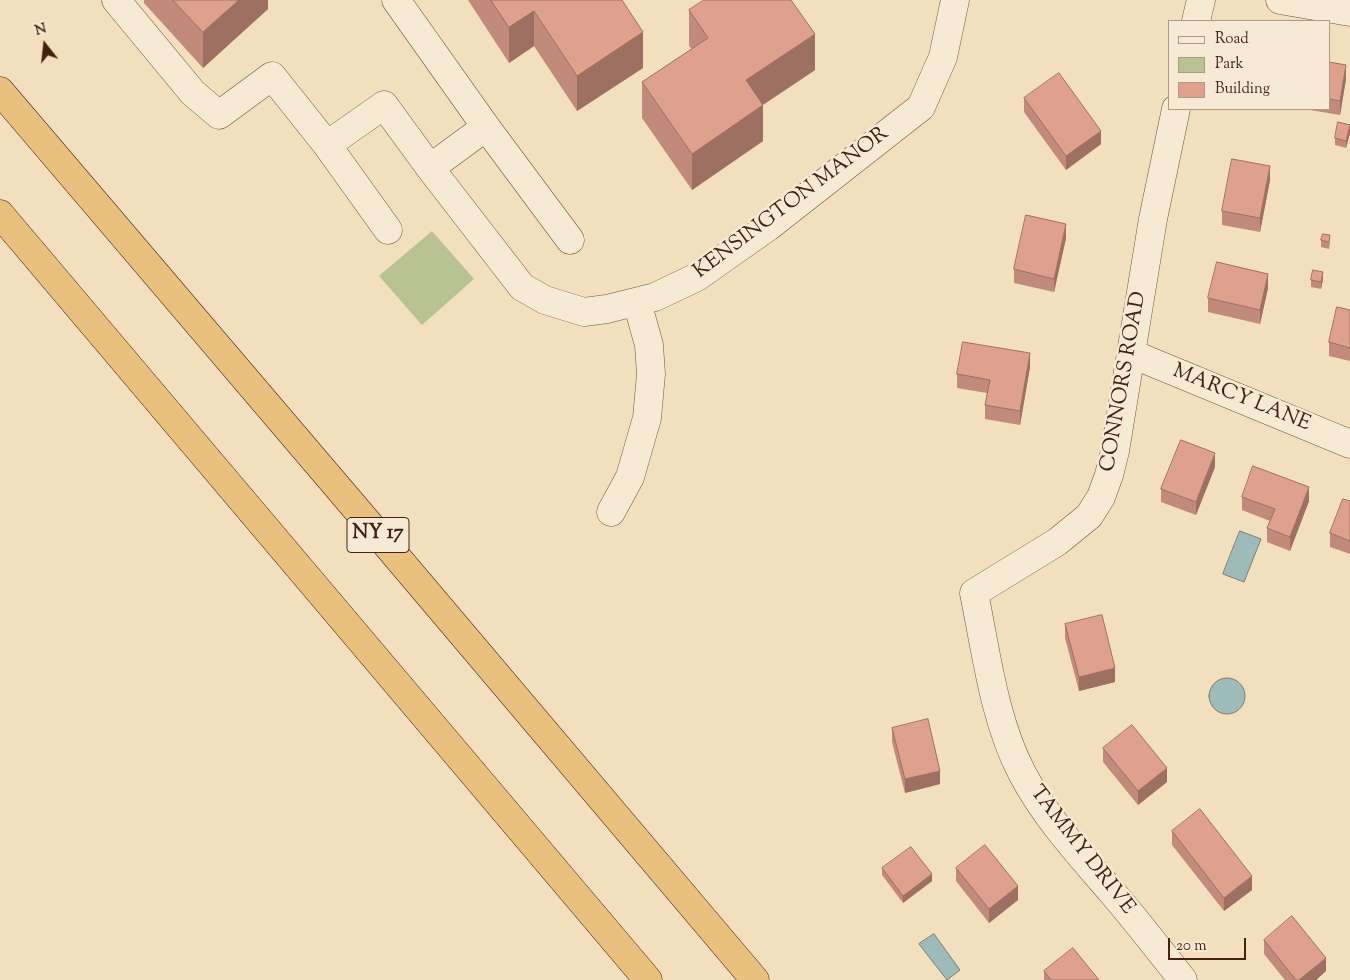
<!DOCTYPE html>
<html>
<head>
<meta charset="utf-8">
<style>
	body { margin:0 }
	#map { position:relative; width:1350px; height:980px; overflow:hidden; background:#f2dfbd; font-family:"Sorts Mill Goudy",serif }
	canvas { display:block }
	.legend { position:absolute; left:1168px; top:20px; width:162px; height:90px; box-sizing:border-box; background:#f7ead4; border:1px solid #af9a87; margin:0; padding:6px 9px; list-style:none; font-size:15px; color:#432214 }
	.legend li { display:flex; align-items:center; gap:10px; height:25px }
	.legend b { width:25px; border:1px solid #af9a87 }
	.north { position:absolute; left:20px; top:20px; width:50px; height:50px; -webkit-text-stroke:4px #f7ead4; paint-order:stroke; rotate:344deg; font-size:14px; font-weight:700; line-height:20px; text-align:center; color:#432214 }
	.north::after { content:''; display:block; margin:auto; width:18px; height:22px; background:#432214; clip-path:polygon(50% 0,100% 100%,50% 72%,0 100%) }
	.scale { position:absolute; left:1168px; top:938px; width:78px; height:22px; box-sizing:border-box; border:2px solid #432214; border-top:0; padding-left:6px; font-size:15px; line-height:18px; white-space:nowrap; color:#432214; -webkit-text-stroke:4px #f7ead4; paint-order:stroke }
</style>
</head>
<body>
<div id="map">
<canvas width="1350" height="980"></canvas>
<ul class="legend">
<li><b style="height:6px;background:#f7ead4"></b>Road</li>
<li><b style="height:14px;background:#b9c292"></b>Park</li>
<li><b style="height:14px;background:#e0a08e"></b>Building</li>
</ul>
<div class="north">N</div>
<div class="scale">20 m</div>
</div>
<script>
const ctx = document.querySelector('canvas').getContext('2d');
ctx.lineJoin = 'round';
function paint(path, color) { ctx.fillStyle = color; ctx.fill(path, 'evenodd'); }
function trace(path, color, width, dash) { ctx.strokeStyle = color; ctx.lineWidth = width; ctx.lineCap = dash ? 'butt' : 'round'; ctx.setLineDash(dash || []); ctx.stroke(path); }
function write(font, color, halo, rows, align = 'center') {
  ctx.font = font + ' "Sorts Mill Goudy",serif'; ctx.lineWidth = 5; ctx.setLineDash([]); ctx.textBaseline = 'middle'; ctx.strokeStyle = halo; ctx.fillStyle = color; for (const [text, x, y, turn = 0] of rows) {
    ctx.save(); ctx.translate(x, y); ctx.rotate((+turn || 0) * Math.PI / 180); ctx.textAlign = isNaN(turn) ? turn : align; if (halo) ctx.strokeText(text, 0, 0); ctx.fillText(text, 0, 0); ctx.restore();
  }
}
paint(new Path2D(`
	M432 231 474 279 422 325 379 276Z`), '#b9c292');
const water = new Path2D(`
	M1240 531 1261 539 1244 582 1223 574Z
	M1209 696a18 18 0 1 1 36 0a18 18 0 1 1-36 0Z
	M934 934 960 970 947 980 919 944Z`);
paint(water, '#9dbbb8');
trace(water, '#797e76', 1);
const minor = new Path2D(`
	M116 0 193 93 219 115 272 76 327 145 388 230
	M396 0 486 127
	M1280 0 1350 12
	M1196 21 1201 0
	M1176 109 1153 219 1115 451 1109 475 1101 497 1089 516 1057 542 974 593C986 651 994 720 1022 773 1045 817 1079 854 1111 891 1136 920 1159 950 1183 980
	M327 145 384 105 430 168 522 287 545 300 584 312 607 309 655 297 697 277 768 227 921 107 943 57 955 0
	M430 168 486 127 570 240
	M1132 354 1350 444
	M611 512 630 477 647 418 651 374 649 345 637 302`);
const highway = new Path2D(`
	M0 91 369 524 755 980
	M0 214 648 980`);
trace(minor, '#6f513e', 29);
trace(highway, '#432214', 29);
trace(minor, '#f7ead4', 28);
trace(highway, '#e9c07e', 28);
paint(new Path2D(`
	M144 0H268V9L203 68 144 3Z
	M468 0H622L643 68 577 111 534 46 509 63Z
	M689 10 815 70 763 105V141L692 190 642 118V82L692 49 689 46Z
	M1329 62 1346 79 1340 115 1304 109H1329Z
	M1024 98 1101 144 1066 170 1024 112Z
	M1350 125V133L1346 148 1335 145V138Z
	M1270 180 1260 232 1222 225V211Z
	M1066 238 1054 292 1014 283V269Z
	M1321 240 1330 242 1329 249 1321 247Z
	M1323 279 1321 289 1311 287V280Z
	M1268 288 1260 324 1208 312V298Z
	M1350 310V361L1329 356V342Z
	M1030 367 1020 425 985 419V405L987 393 957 388V374Z
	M1215 467 1196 515 1161 502V489Z
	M1242 497 1309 501 1290 551 1267 542V528L1270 521 1242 510Z
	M1350 501V554L1330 547V533Z
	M1065 624 1115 682 1079 691 1065 638Z
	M892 728 940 784 905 793 892 742Z
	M1103 748 1167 782 1138 805 1103 762Z
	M1172 831 1252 890 1224 911 1172 845Z
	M882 868 932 881 903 903 882 875Z
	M956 868 1018 900 989 923 956 881Z
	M1264 940 1326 971 1316 980H1285L1264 954Z
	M1044 971 1099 980H1044Z`), '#c18a7a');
paint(new Path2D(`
	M239 0H268V9L203 68V32Z
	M534 11V46L509 63V27Z
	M643 32V68L577 111V76Z
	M815 34V70L746 116V80Z
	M1346 65V79L1340 115V101Z
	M763 105V141L692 190V154Z
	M1350 126V133L1346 148V141Z
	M1101 131V144L1066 170V156Z
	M1270 166V180L1260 232V218Z
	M1066 224V238L1054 292V279Z
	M1323 272V279L1321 289V282Z
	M1268 274V288L1260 324V310Z
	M1030 353V367L1020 425V411Z
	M1215 453V467L1196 515V502Z
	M1309 487V501L1290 551V537Z
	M1115 668V682L1079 691V677Z
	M1167 768V782L1138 805V791Z
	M940 771V784L905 793V779Z
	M932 874V881L903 903V896Z
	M1252 876V890L1224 911V898Z
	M1018 886V900L989 923V909Z
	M1326 958V971L1316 980H1299Z`), '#9d7063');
const building = new Path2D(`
	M173 0H239L203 32Z
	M491 0H622L643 32 577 76 534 11 509 27Z
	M704 0H791L815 34 746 80 763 105 692 154 642 82 708 38 689 10Z
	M1329 62 1346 65 1340 101 1329 99Z
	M1059 73 1101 131 1066 156 1024 98Z
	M1338 122 1350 125 1346 141 1335 138Z
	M1232 159 1270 166 1260 218 1222 211Z
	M1026 215 1066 224 1054 279 1014 269Z
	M1323 234 1330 235 1329 242 1321 240Z
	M1217 262 1268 274 1260 310 1208 298Z
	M1313 270 1323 272 1321 282 1311 280Z
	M1337 307 1350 310V348L1329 342Z
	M963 342 1030 353 1020 411 985 405 990 380 957 374Z
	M1181 440 1215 453 1196 502 1161 489Z
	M1253 466 1309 487 1290 537 1267 528 1275 509 1242 497Z
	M1343 499 1350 501V541L1330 533Z
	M1102 615 1115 668 1079 677 1065 624Z
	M928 719 940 771 905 779 892 728Z
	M1132 725 1167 768 1138 791 1103 748Z
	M1200 809 1252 876 1224 898 1172 831Z
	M985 845 1018 886 989 909 956 868Z
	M911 847 932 874 903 896 882 868Z
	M1292 916 1326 958 1299 980H1296L1264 940Z
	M1073 948 1099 980H1051L1044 971Z`);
paint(building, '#e0a08e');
trace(building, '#9d7063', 1);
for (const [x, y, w] of [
	[378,535,62]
]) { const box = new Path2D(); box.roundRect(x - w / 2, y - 17.5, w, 35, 4); ctx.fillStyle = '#f7ead4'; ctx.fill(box); trace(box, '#432214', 1); }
write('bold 20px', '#432214', null, [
	["NY 17",378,535]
]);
write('21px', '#432214', '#f7ead4', [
	["KENSINGTON MANOR",792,204,-37],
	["CONNORS ROAD",1125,382,-80],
	["MARCY LANE",1241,399,22],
	["TAMMY DRIVE",1081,851,52]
]);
</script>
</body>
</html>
